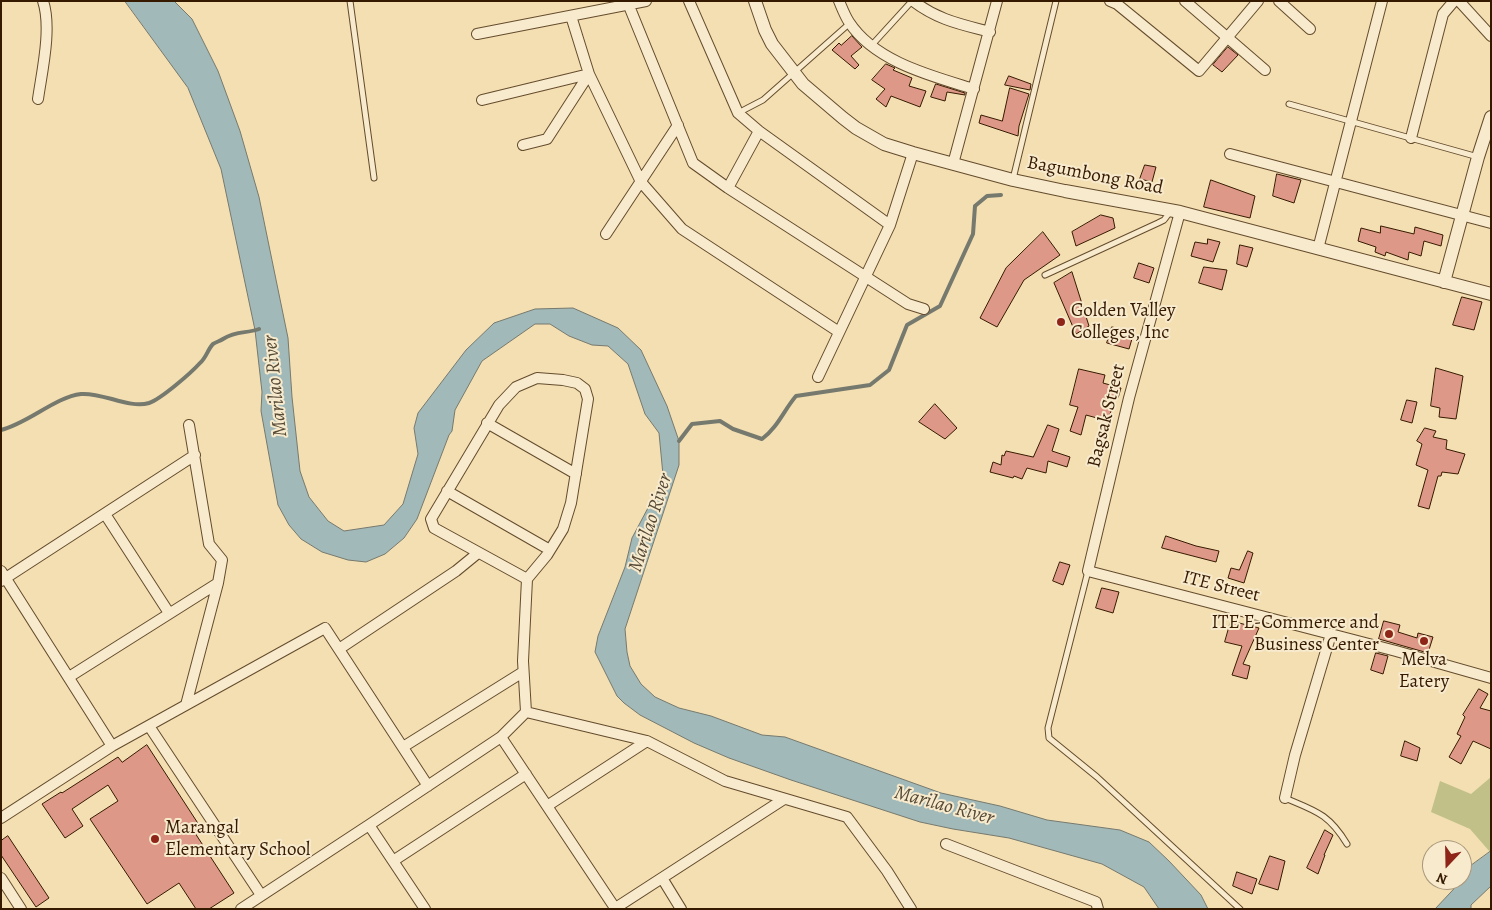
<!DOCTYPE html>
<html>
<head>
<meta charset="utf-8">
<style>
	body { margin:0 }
	#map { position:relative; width:1492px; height:910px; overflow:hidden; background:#f3dfb2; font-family:Alegreya,serif }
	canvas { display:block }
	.frame { position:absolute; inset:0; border:2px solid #361a00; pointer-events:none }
	.north { position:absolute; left:1422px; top:840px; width:50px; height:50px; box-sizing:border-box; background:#f7eacd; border:1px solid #aa977b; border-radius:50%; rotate:201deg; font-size:14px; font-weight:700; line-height:20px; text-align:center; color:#361a00 }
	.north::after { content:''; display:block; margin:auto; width:18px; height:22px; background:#8f2418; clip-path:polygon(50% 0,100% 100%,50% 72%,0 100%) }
</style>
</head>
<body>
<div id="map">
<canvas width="1492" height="910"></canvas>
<div class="frame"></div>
<div class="north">N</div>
</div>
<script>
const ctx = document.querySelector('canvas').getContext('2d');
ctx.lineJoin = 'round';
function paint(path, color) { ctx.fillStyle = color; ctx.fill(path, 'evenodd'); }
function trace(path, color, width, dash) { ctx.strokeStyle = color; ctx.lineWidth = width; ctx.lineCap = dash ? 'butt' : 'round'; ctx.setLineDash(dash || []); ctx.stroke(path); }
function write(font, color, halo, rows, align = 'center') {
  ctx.font = font + ' Alegreya,serif'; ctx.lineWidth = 4; ctx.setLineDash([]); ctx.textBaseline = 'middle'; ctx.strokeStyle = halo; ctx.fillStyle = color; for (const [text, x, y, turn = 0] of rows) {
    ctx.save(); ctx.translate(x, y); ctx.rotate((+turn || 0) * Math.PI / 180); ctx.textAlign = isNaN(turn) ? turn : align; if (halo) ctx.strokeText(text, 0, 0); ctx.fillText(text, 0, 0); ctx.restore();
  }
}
paint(new Path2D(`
	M1491 777V851L1490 852 1470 829 1431 812 1440 781 1471 794Z`), '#c1c088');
const water = new Path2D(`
	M125 1H174L192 19 218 71 240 131 259 197 288 338 292 397 300 471 309 497 328 521 344 531 384 525 403 504 418 454 414 428 418 413 466 350 494 323 535 309 573 308 618 328 641 350 667 406 679 441V465L625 629 627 652 630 666 641 684 655 697 679 708 711 716 762 735 785 737 941 793 1000 806 1047 820 1120 830 1149 842 1169 861 1201 895 1208 909H1159L1144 887 1102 864 1009 838 953 829 920 822 791 780 729 758 694 743 640 715 624 703 617 696 595 652 598 636 625 567 632 538 649 506 659 493 663 475 659 433 645 414 628 364 608 346 592 345 569 336 550 324H535L482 361 455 410 452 431 449 435 417 519 404 538 385 554 366 562 348 560 322 552 301 539 289 525 278 505 274 483 261 411 262 392 255 330 221 169 188 88Z
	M1491 851V886L1471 905V909H1435L1465 877V870Z`);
paint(water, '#a1b9b8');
trace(water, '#76796e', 1);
trace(new Path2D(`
	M1 430C29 423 55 397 81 394 102 392 129 409 149 403 161 399 191 373 200 363 206 358 208 349 213 344 216 342 220 341 223 339 237 330 246 334 259 329
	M679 441 692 424 720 421 733 429 762 439C778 427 784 410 796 396L870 385 889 370 907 325 940 306 973 234 975 206 987 196 1001 195`), '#76796e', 4);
const building = new Path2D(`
	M852 36 862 47 851 56 859 65 855 69 832 50 839 43 841 45Z
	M1228 47 1238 55 1222 72 1213 65Z
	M886 64 895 68 893 70 912 78 909 86 926 91 920 107 891 96 886 107 876 99 885 89 872 80Z
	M1009 76 1031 84 1030 90 1005 85Z
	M936 84 965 93V95L947 92 945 101 931 97Z
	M1010 88 1029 94 1019 126 1018 136 979 123 981 115 1002 121Z
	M1145 165 1156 167 1152 182 1140 179Z
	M1277 174 1301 180 1294 203 1273 196Z
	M1211 180 1255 196 1250 218 1204 207Z
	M1101 215 1113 218 1115 228 1076 246 1072 232Z
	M1381 226 1414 234 1415 227 1443 235 1441 246 1424 241 1421 256 1409 252 1408 260 1386 252 1385 256 1375 252 1376 247 1358 241 1361 228 1380 233Z
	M1043 232 1060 255 1024 280 997 327 980 318 1006 268Z
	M1208 239 1220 242 1213 262 1191 256 1195 242 1207 244Z
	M1240 245 1253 248 1247 267 1237 264Z
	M1139 263 1154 268 1149 283 1134 278Z
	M1204 267 1227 270 1222 290 1199 283Z
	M1072 272 1089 326 1076 334 1054 283Z
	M1462 297 1482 302 1474 330 1453 325Z
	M1112 327 1134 332 1129 349 1107 343Z
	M1436 368 1463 376 1456 419 1439 417 1440 408 1431 406Z
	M1079 369 1105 375 1103 383 1121 388 1118 398H1115L1108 421 1086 415 1081 435 1070 431 1078 407 1070 405Z
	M1407 400 1417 402 1412 423 1401 420Z
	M935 404 957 428 945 439 919 422Z
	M1048 425 1059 429 1052 451 1070 457 1067 467 1048 461 1046 473 1027 468 1022 479 1014 476 1013 478 990 472 993 462 1001 465 1002 455 1004 456 1006 451 1033 457Z
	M1425 428 1436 431 1433 437 1447 440 1446 449 1465 454 1458 474 1442 472 1441 476H1438L1429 509 1418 506 1428 470 1416 465 1422 444 1417 441Z
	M1166 536 1196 546 1219 551 1216 562 1162 548Z
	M1248 551 1253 553 1244 583 1228 578 1231 568 1239 570Z
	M1060 562 1070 565 1063 585 1053 581Z
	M1102 588 1119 592 1113 613 1096 608Z
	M1231 621 1259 628 1243 664 1250 666 1247 679 1232 675 1242 646 1225 642Z
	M1384 621 1400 625 1398 632 1417 638 1418 633 1433 637 1428 653 1379 639Z
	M1376 653 1388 656 1383 674 1371 670Z
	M1479 689 1488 694 1480 708 1491 711V749L1473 741 1461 764 1449 757 1461 736 1457 734 1465 717 1463 715Z
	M1405 741 1420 748 1417 761 1401 756Z
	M147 745 201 828 195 833 234 893 209 909H196L179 883 147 904 90 819 118 801 108 785 72 809 83 826 65 838 42 804 61 792 62 793 118 757 122 762Z
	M1325 830 1333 835 1324 855H1325L1318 874 1307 868Z
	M8 836 49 898 36 907 1 855V841Z
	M1270 856 1285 861 1278 890 1259 884Z
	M1237 872 1257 879 1252 894 1233 886Z`);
paint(building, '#dd9888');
trace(building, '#361a00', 1);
const service = new Path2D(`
	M350 1 374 178
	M871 46 912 1
	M1289 104 1478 157
	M738 113 763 100 850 23
	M1013 179 1056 1
	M1045 275 1158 223 1164 220 1170 212
	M1088 571 1048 728 1049 738 1097 777 1240 909
	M1285 798C1316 811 1329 814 1347 844`);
const minor = new Path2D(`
	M627 1 693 163 728 188 908 304 924 309
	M689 1 738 113 759 131 890 225
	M839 1C842 8 845 16 849 22 875 62 932 76 974 89
	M913 1C938 20 960 24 990 32
	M1110 1 1117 4 1199 71 1258 1
	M1185 1 1265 70
	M1279 1 1310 29
	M1459 1 1491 36
	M571 16 589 74 641 182 682 229 839 332
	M477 34 646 1
	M38 99C42 71 52 28 43 1
	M482 100 589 74
	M1411 138 1443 14 1454 1
	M523 145 547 139 589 74
	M1230 154 1491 223
	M953 164 997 1
	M728 188 759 131
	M1180 212 1129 398 1088 571 1396 651 1491 678
	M606 234 678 125
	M1318 249 1382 1
	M818 377 890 225 913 153
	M487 423 576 474
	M447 491 550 550
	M105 514 169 613
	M1 571 112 746
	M1 581 195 455
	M339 649 456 571 478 553
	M69 677 218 583
	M186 705 218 583 222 560 209 544 189 425
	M526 712 523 661 527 579 547 555 563 529 571 503 588 399 585 389 577 383 563 380 537 378 516 387 499 405 431 519 434 528 527 579
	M526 712 647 741 725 781 847 817 887 871 911 909
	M149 726 261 895
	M501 737 615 908
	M403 747 523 672
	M1285 798 1295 755 1331 634
	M547 806 647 741
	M1 818 112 746 325 628 428 786
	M369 825 425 909
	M946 844 1096 902 1098 909
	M393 861 526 774
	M1 878 21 909
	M662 878 681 909
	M241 909 369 825 501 737 526 712
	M614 909 784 799`);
const tertiary = new Path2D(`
	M755 1 765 30 772 44 803 84 843 118 856 128 884 144 913 153 1013 180 1065 191 1180 212 1491 294
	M1444 282 1478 157 1491 117`);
trace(service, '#654b2c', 7);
trace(minor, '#654b2c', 12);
trace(tertiary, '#654b2c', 14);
trace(service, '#f7eacd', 5);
trace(minor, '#f7eacd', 10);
trace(tertiary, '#f7eacd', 12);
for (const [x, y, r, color] of [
	[1061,322,5,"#8f2418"],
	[1389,634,5,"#8f2418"],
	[1424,641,5,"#8f2418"],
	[155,839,5,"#8f2418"]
]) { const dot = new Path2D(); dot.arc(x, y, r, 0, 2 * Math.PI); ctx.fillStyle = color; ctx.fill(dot); trace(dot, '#f7eacd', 2); }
write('19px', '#361a00', '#f7eacd', [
	["Bagumbong Road",1095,176,11],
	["Bagsak Street",1107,416,-76],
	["ITE Street",1221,587,14]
]);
write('19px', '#361a00', '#f7eacd', [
	["Golden Valley",1071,311],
	["Colleges, Inc",1071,333],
	["ITE E-Commerce and",1379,623,"right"],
	["Business Center",1379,645,"right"],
	["Melva",1424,660,"center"],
	["Eatery",1424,682,"center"],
	["Marangal",165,828],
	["Elementary School",165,850]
], 'left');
write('italic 20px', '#564a37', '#f7eacd', [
	["Marilao River",276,386,-96],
	["Marilao River",651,523,-72],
	["Marilao River",944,806,15]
]);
</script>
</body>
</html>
